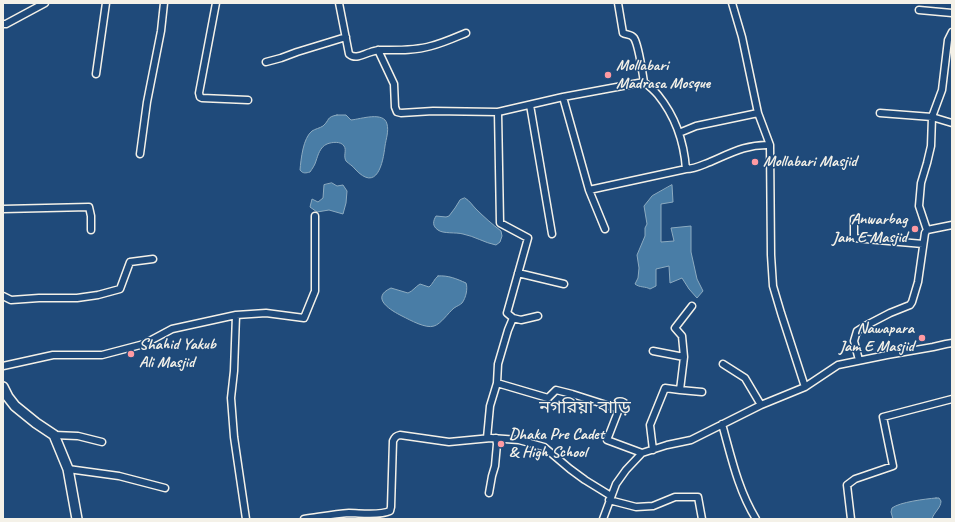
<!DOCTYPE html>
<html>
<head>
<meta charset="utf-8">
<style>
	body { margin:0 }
	#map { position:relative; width:955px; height:522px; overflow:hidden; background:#1f4a7a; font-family:Caveat,sans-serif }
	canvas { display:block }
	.frame { position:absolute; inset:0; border:4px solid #f4f1e8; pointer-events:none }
</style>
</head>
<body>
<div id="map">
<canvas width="955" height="522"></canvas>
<div class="frame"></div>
</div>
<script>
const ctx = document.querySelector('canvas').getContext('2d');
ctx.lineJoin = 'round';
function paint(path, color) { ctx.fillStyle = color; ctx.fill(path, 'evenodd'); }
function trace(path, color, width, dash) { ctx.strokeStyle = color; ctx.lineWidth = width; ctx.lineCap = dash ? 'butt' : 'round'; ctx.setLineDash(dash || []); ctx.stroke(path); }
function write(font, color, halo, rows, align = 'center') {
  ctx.font = font + ' Caveat,"Noto Sans Bengali",sans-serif'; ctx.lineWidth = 3; ctx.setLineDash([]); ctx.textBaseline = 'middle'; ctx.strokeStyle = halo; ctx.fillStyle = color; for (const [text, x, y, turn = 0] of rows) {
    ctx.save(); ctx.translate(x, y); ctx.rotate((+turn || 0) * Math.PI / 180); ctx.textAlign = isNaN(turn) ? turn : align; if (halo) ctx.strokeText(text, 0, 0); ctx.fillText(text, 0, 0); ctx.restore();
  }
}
const water = new Path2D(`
	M337 115H346L351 120C361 119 384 111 387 124 389 131 386 139 385 146 383 163 377 193 355 169 353 166 349 164 346 161 343 156 347 150 344 146 341 141 332 142 327 144 320 147 318 155 316 161 315 165 312 169 310 172 306 173 303 174 300 170 301 159 303 138 312 131 315 129 320 128 323 126 330 120 326 117 337 115Z
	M332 183 337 186 343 185 347 191 346 203 343 214 329 210 317 212 310 207 312 199 318 202 323 198 324 185Z
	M672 185 673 202 661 204V242L674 241 671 228 691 226V252L697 279 703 291 697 298 689 289 682 278 670 283 669 266 656 269V286L650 289C645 286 640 288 635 284L638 278 639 268 637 255 645 236V228L647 224 644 206 652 196Z
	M465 198C470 201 472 205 476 209 484 217 492 224 501 231L502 236 500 242 496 245C485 243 474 236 463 234 456 232 443 234 438 230 432 226 433 221 436 216L446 217 449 216 455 208 460 200Z
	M438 276C448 275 457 279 466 283 468 288 466 298 462 303 460 305 457 306 454 308 448 313 441 324 434 326 426 329 410 320 402 316 392 311 369 298 391 288L408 293C413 291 415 287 420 284L429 287C433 284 434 279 438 276Z
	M936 498H939L941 501C941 508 934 512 932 519H893L891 512 892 508C900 502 925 499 936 498Z`);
paint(water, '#497da6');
trace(water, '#8dabc0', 1);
const minor = new Path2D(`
	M216 3 199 93 200 97 202 98 248 100
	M339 3 349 54C356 60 363 54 371 52 373 51 376 51 378 50L394 84 395 107 397 112 401 113 433 111 498 112 563 97 644 82C642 71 639 46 634 38 631 34 626 35 623 33L618 3
	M732 3 742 37 758 113 770 145 771 255 773 286 781 313 805 387
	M919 10 952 13
	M3 24H6L45 3
	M952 32 948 40 942 90 932 117 952 123
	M378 50C395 50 414 51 431 46 443 43 454 38 466 33
	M266 62 281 58 297 52 346 37
	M96 74 106 3
	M644 82C649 86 654 90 658 95 675 116 684 142 686 169 695 169 702 165 710 162 731 153 747 144 770 145
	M563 97 589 190 686 169
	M530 105 552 234
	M880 113 932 117 931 146 927 163 921 183 919 206 927 230
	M679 133 696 126 758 113
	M140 154 147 102 161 31 164 3
	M589 190 605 229
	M3 209 89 207 91 216V230
	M854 219V238L923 244
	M518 273 564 284
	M3 296 11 300 39 298H77L98 295 120 289 130 262 153 259
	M236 315 234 371 231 398 234 437 246 519
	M513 318 521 320 538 316
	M653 351 684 357
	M859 360 854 341 857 331 865 326 890 313 910 305 912 302 918 282 925 233 927 230 952 225
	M723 364 745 378 761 405
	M3 366 53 355H102L144 344 172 329 236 315 266 313 304 318 315 291V216
	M497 383 548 398 556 390 572 394 619 409 607 440 642 453
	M680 390 684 357 682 336 675 328 692 306
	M722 424C731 456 738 490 756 519
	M54 435 78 436 102 442
	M487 438 490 406 497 383 498 364 508 330 513 318 507 313 528 238 500 223 498 112
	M653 450 650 425 665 388 680 390 702 392
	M68 469 119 476 165 488
	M489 493 492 476 495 466 497 444 496 438
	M609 500 636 507 653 506 675 497H698L702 519
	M304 519C319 517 334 514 349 513 360 513 379 516 390 511L391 507 393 441C395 437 396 436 400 435L449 442 491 438 519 440 544 447 570 469 585 480 611 496
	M603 519 616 484 626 470 642 453 667 445 691 440 761 405 805 387 838 365 887 355 933 347 946 344 952 343
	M851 519 847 485 855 479 893 466 883 417 952 399`);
const secondary = new Path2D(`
	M3 387 8 397 15 406 36 423 54 435 68 469 77 519`);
trace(minor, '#f4f1e8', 9);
trace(secondary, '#f4f1e8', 12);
trace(minor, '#1f4a7a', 6);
trace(secondary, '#1f4a7a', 9);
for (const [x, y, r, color] of [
	[608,75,4,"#ff9aa2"],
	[755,162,4,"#ff9aa2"],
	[915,229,4,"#ff9aa2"],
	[922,338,4,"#ff9aa2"],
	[131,354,4,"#ff9aa2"],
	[501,444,4,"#ff9aa2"]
]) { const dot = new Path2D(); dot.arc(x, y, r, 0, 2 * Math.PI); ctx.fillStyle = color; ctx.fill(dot); trace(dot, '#1f4a7a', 1.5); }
write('bold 16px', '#f4f1e8', '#1f4a7a', [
	["Mollabari",616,66],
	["Madrasa Mosque",616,84],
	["Mollabari Masjid",763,162],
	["Anwarbag",907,220,"right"],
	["Jam E Masjid",907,238,"right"],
	["Nawapara",914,329,"right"],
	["Jam E Masjid",914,347,"right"],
	["Shahid Yakub",139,345],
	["Ali Masjid",139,363],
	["Dhaka Pre Cadet",509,435],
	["& High School",509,453]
], 'left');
write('18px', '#f4f1e8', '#1f4a7a', [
	["নগরিয়া বাড়ি",585,408]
]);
</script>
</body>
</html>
